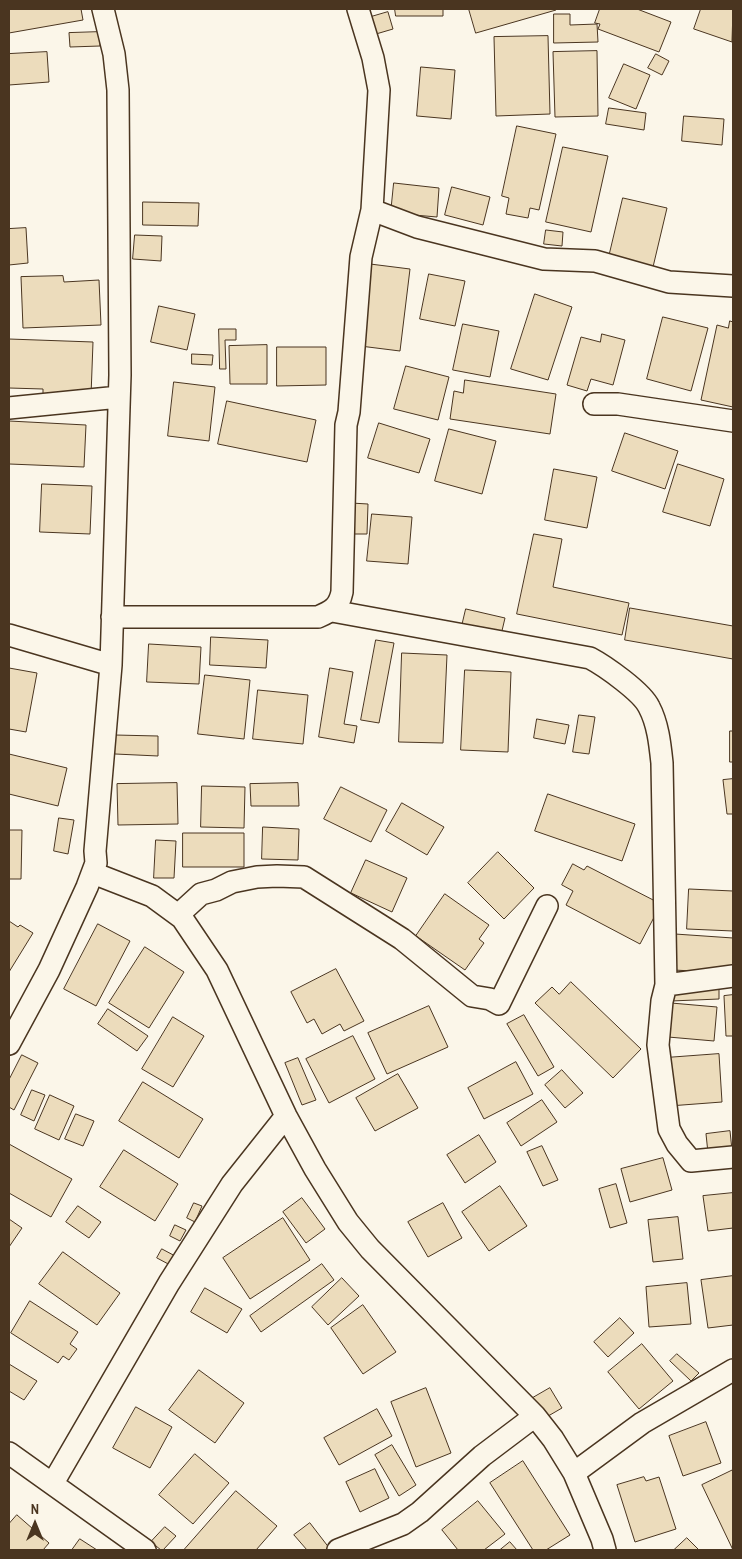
<!DOCTYPE html>
<html>
<head>
<meta charset="utf-8">
<style>
	body { margin:0 }
	#map { position:relative; width:742px; height:1559px; overflow:hidden; background:#fbf6e9; font-family:"Archivo Narrow",sans-serif }
	canvas { display:block }
	.frame { position:absolute; inset:0; border:10px solid #4a3520; pointer-events:none }
	.north { position:absolute; left:10px; top:1499px; width:50px; height:50px; -webkit-text-stroke:4px #fbf6e9; paint-order:stroke; rotate:0deg; font-size:14px; font-weight:700; line-height:20px; text-align:center; color:#4a3520 }
	.north::after { content:''; display:block; margin:auto; width:18px; height:22px; background:#4a3520; clip-path:polygon(50% 0,100% 100%,50% 72%,0 100%) }
</style>
</head>
<body>
<div id="map">
<canvas width="742" height="1559"></canvas>
<div class="frame"></div>
<div class="north">N</div>
</div>
<script>
const ctx = document.querySelector('canvas').getContext('2d');
ctx.lineJoin = 'round';
function paint(path, color) { ctx.fillStyle = color; ctx.fill(path, 'evenodd'); }
function trace(path, color, width, dash) { ctx.strokeStyle = color; ctx.lineWidth = width; ctx.lineCap = dash ? 'butt' : 'round'; ctx.setLineDash(dash || []); ctx.stroke(path); }
const building = new Path2D(`
	M9 9H81L83 20 9 33Z
	M395 9H443V16H396Z
	M469 9H556V10L476 33Z
	M600 9H637L671 22 659 52 598 29 600 24 595 23Z
	M701 9H733L732 42 694 29Z
	M388 12 393 29 376 34 371 17Z
	M554 14H570V25L597 24 598 42 554 43Z
	M100 32V46L70 47 69 33Z
	M548 36 550 114 496 116 494 37Z
	M597 51 598 116 555 117 553 52Z
	M47 52 49 82 9 85V54Z
	M656 54 669 61 662 75 648 68Z
	M624 64 650 75 636 109 609 98Z
	M421 67 455 70 451 119 417 116Z
	M609 108 646 113 644 130 606 124Z
	M684 116 724 119 722 145 682 141Z
	M517 126 556 134 539 210 530 208 528 218 506 214 509 198 502 196Z
	M563 147 608 156 591 232 546 222Z
	M394 183 439 188 437 217 391 213Z
	M452 187 490 197 483 225 445 215Z
	M623 198 667 208 653 267 609 257Z
	M143 202 199 203 198 226 143 225Z
	M26 228 28 263 9 265V229Z
	M546 230 563 232 562 246 544 244Z
	M135 235 162 236 161 261 133 259Z
	M370 264 410 269 400 351 360 346Z
	M429 274 465 281 455 326 420 319Z
	M63 276 64 282 99 280 101 325 23 328 21 277Z
	M535 294 572 307 548 380 511 369Z
	M159 306 195 314 187 350 151 342Z
	M663 317 708 328 691 391 647 379Z
	M730 321 733 322V407L701 400 717 325 728 328Z
	M463 324 499 331 490 377 453 370Z
	M219 329H236V340H225L226 369H220Z
	M602 334 625 340 613 385 591 379 587 391 567 385 581 337 600 342Z
	M9 339 93 342 91 396 43 395V389L9 388Z
	M267 345V384H230L229 346Z
	M277 347H326V385L277 386Z
	M192 354 213 355 212 365 192 364Z
	M406 366 449 377 438 420 394 409Z
	M465 380 556 394 550 434 450 419 454 391 463 393Z
	M174 382 215 387 209 441 168 436Z
	M227 401 316 420 307 462 218 444Z
	M9 421 86 425 84 467 9 464Z
	M379 423 430 439 419 473 368 458Z
	M449 429 496 441 482 494 435 481Z
	M625 433 678 451 665 489 612 471Z
	M678 464 724 479 710 526 663 512Z
	M554 469 597 477 587 528 545 520Z
	M42 484 92 486 90 534 40 532Z
	M351 503 368 504 367 534H350Z
	M372 514 412 517 408 564 367 561Z
	M534 534 562 539 553 587 629 603 622 635 517 614Z
	M630 608 733 626V659L625 640Z
	M466 609 505 618 501 635 462 626Z
	M211 637 268 640 266 668 210 665Z
	M376 640 394 643 379 723 361 720Z
	M149 644 201 647 199 684 147 682Z
	M402 653 447 655 443 743 399 742Z
	M9 668 37 673 26 732 9 729Z
	M330 668 353 672 344 724 357 726 354 743 319 737Z
	M465 670 511 672 508 752 461 750Z
	M205 675 250 680 244 739 198 734Z
	M258 690 308 695 303 744 253 739Z
	M579 715 595 717 589 754 573 752Z
	M537 719 569 725 565 744 534 738Z
	M730 731H733V762H730Z
	M115 735 158 736V756L115 754Z
	M9 754 67 768 58 806 9 794Z
	M733 779V814H727L723 780Z
	M177 783 178 824 118 825 117 784Z
	M298 783 299 806H251L250 784Z
	M202 786 245 787 244 828 201 827Z
	M341 787 387 810 371 842 324 819Z
	M548 794 635 824 622 861 535 831Z
	M402 803 444 827 427 855 386 831Z
	M59 818 74 820 68 854 54 851Z
	M263 827 299 829 298 860 262 859Z
	M9 830H22L21 879H9Z
	M183 833H244V867H183Z
	M156 840 176 841 174 878H154Z
	M498 852 534 888 504 919 468 883Z
	M366 860 407 878 392 912 351 893Z
	M573 864 584 870 587 866 661 904 640 944 566 905 573 891 562 885Z
	M689 889 733 891V931L687 929Z
	M445 894 489 925 479 939 484 943 465 970 416 936Z
	M9 921 18 927 20 925 33 933 9 972Z
	M98 924 130 941 96 1006 64 989Z
	M675 934 733 938V973L673 970Z
	M145 947 184 972 149 1028 109 1003Z
	M336 969 364 1021 344 1031 340 1024 322 1034 314 1019 307 1023 291 992Z
	M571 982 641 1049 613 1078 535 1003 552 987 559 994Z
	M719 984V999L671 1001V985Z
	M733 995V1036H726L724 996Z
	M671 1003 717 1007 714 1041 668 1037Z
	M429 1006 448 1047 387 1074 368 1033Z
	M108 1009 148 1036 137 1051 98 1024Z
	M524 1015 554 1067 538 1076 507 1024Z
	M173 1017 204 1036 173 1087 142 1069Z
	M353 1036 375 1079 329 1103 306 1059Z
	M719 1054 722 1102 669 1106 665 1058Z
	M22 1055 38 1063 14 1110 9 1107V1080Z
	M298 1058 316 1100 302 1105 285 1063Z
	M516 1062 533 1094 484 1119 468 1088Z
	M562 1070 583 1093 565 1108 545 1085Z
	M398 1074 418 1108 375 1131 356 1098Z
	M143 1082 203 1119 179 1158 119 1121Z
	M32 1090 45 1095 34 1121 21 1115Z
	M50 1095 74 1106 59 1140 35 1129Z
	M542 1100 557 1122 521 1146 507 1123Z
	M76 1114 94 1121 83 1146 65 1139Z
	M730 1131 732 1150 708 1153 706 1134Z
	M479 1135 496 1162 465 1183 447 1155Z
	M9 1144 72 1179 51 1217 9 1193Z
	M542 1146 558 1180 543 1186 527 1152Z
	M124 1150 178 1184 155 1221 100 1187Z
	M663 1158 672 1190 630 1202 621 1169Z
	M616 1184 627 1223 610 1228 599 1189Z
	M500 1186 527 1226 489 1251 462 1212Z
	M733 1193V1228L708 1231 703 1196Z
	M302 1198 325 1229 306 1243 283 1212Z
	M194 1203 202 1206 195 1222 187 1218Z
	M443 1203 462 1238 428 1257 408 1222Z
	M78 1206 101 1222 89 1238 66 1222Z
	M678 1217 683 1259 653 1262 648 1220Z
	M283 1218 310 1260 250 1299 223 1258Z
	M9 1219 22 1228 9 1247Z
	M175 1225 186 1230 180 1241 170 1236Z
	M162 1249 177 1257 172 1266 157 1258Z
	M63 1252 120 1293 97 1325 39 1284Z
	M322 1264 334 1280 261 1332 250 1316Z
	M733 1276V1325L708 1328 701 1280Z
	M342 1278 359 1296 328 1325 312 1307Z
	M687 1283 691 1324 649 1327 646 1287Z
	M205 1288 242 1309 227 1333 191 1312Z
	M30 1301 78 1332 70 1344 77 1349 69 1360 63 1356 58 1363 11 1333Z
	M363 1305 396 1352 363 1374 331 1328Z
	M620 1318 634 1333 608 1357 594 1342Z
	M642 1344 673 1381 639 1409 608 1372Z
	M677 1354 699 1373 691 1381 670 1361Z
	M9 1364 37 1381 24 1400 9 1391Z
	M199 1370 244 1403 215 1443 169 1410Z
	M426 1388 451 1453 416 1467 391 1402Z
	M550 1388 562 1408 543 1419 531 1399Z
	M136 1407 172 1427 150 1468 113 1448Z
	M377 1409 392 1436 339 1465 324 1438Z
	M706 1422 721 1463 683 1476 669 1436Z
	M392 1445 416 1485 399 1496 375 1455Z
	M195 1454 229 1483 193 1524 159 1495Z
	M523 1461 570 1535 546 1550H533L490 1483Z
	M375 1469 389 1498 360 1512 346 1482Z
	M733 1470V1550L702 1485Z
	M644 1477 646 1481 659 1477 676 1529 635 1542 617 1485Z
	M236 1491 277 1526 256 1550H184Z
	M478 1501 505 1534 484 1550H458L442 1530Z
	M17 1515 49 1543 43 1550H9V1524Z
	M310 1523 330 1549 328 1550H307L294 1535Z
	M165 1527 176 1536 163 1550H161L151 1542Z
	M687 1538 699 1550H674Z
	M80 1539 97 1550H72Z
	M510 1542 517 1550H500Z`);
paint(building, '#ecdcbc');
trace(building, '#4a3520', 1);
const street = new Path2D(`
	M372 210 417 227 544 259 595 261 669 282 733 286
	M594 404H618L733 421
	M9 408 119 397
	M332 611 590 658C605 666 642 692 649 707 658 724 660 744 662 763L666 985 662 1001 658 1045 669 1129 677 1144 691 1161 733 1157
	M112 617H318C332 611 339 607 342 592L346 425 349 412 361 257 372 210 379 90 373 58 358 9
	M9 635 111 665
	M93 873 152 896 182 918 217 970 286 1116 315 1169 348 1222 370 1249 535 1416 553 1439 574 1473 602 1539 605 1550
	M178 915 201 894 216 890 232 882 257 877 277 876 304 877 402 939 472 996 490 999 499 1004 547 906
	M666 985 733 976
	M9 1044 49 970 87 887 96 863 95 851 111 665 120 375 118 90 114 54 103 9
	M9 1453 145 1550
	M574 1473 642 1423 733 1370
	M53 1483 169 1283 232 1184 286 1116
	M338 1550 403 1524 420 1512 482 1456 535 1416`);
trace(street, '#4a3520', 24);
trace(street, '#fbf6e9', 21);
</script>
</body>
</html>
